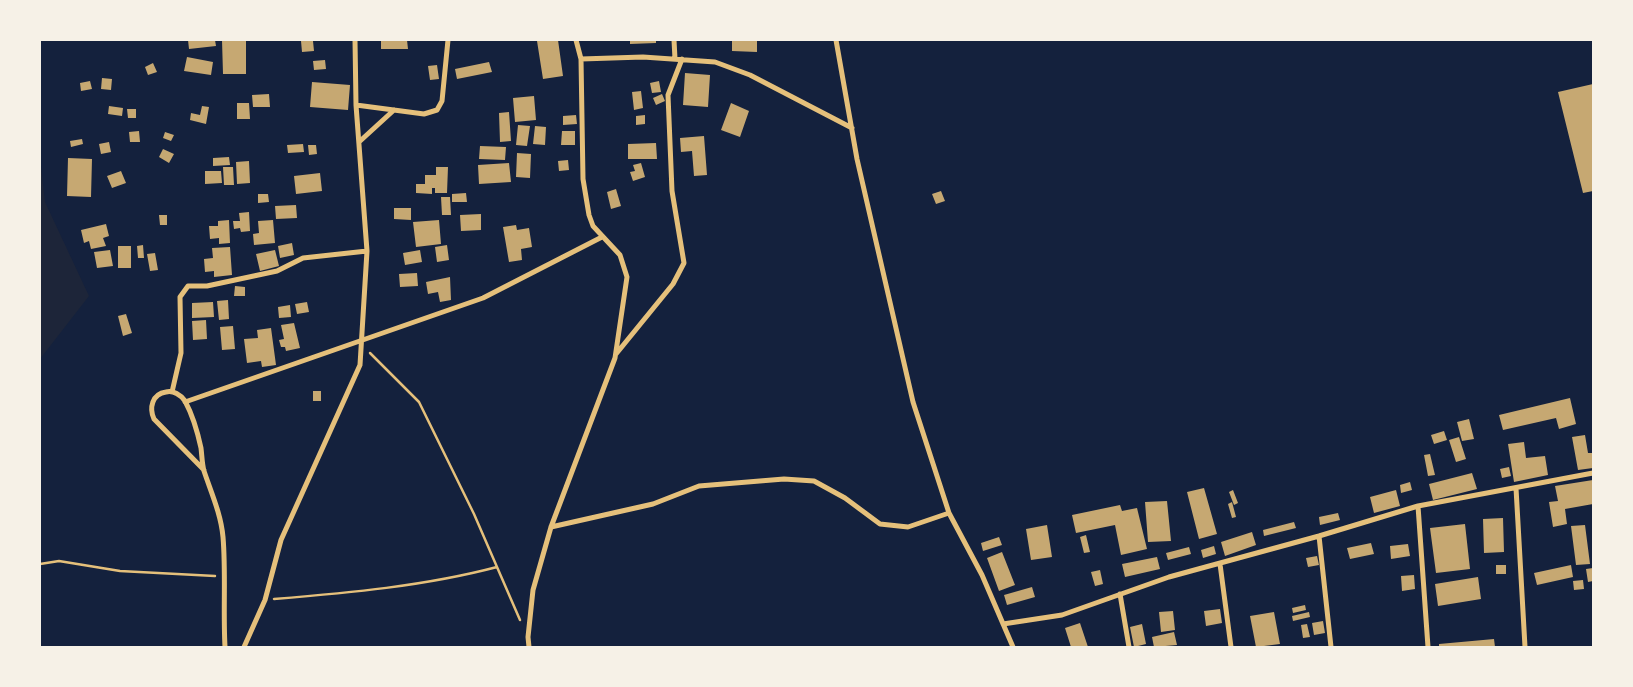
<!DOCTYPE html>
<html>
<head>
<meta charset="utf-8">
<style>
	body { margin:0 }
	#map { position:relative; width:1633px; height:687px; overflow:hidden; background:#14213d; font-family:Signika,sans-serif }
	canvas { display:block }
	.frame { position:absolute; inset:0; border:41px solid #f6f1e7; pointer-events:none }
</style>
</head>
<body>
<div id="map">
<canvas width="1633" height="687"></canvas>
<div class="frame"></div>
</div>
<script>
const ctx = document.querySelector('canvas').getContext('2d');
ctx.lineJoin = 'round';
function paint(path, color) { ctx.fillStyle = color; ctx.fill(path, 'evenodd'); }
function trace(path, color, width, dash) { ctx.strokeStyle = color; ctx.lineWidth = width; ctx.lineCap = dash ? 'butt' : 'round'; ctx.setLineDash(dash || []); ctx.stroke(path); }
paint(new Path2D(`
	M40 157 45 202 89 296 40 359Z`), '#1d2539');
paint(new Path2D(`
	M188 40H215L216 46 189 49Z
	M222 40H246V74H223Z
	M381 40H407L408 49H381Z
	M558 40 563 76 543 79 537 41Z
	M630 40H656V43L630 44Z
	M732 40H757V52L732 51Z
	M301 41H313L314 51 302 52Z
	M187 57 213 62 211 75 184 71Z
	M325 60 326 69 314 70 313 61Z
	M489 62 492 72 457 79 455 69Z
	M153 63 157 72 148 75 145 67Z
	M437 65 439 79 430 80 428 66Z
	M685 73 710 75 708 107 683 105Z
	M102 78 112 79 111 90 101 89Z
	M90 81 92 89 81 91 80 83Z
	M659 81 661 92 652 93 650 83Z
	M312 82 350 85 348 110 310 107Z
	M1593 84V191L1583 193 1558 92Z
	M641 91 643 108 634 110 632 92Z
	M269 94 270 107H253L252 95Z
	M662 94 665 101 656 105 653 98Z
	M534 96 536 120 515 122 513 98Z
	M237 103H249L250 119H237Z
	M731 103 749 111 740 137 721 130Z
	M109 106 123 108 122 116 108 114Z
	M202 106 209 107 206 124 190 120 191 113 200 115Z
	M127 109H136V118H128Z
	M509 112 511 141 500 142 499 113Z
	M576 115 577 124 563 125V116Z
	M645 115V124L636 125V116Z
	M518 125 530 126 527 146 516 145Z
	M535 126 546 127 545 145 533 144Z
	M139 131 140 142H130L129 132Z
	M562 131H575V145H561Z
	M165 132 174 135 171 141 163 138Z
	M704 136 707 175 694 176 692 151 681 152 680 138Z
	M82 139 83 144 71 147 70 141Z
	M109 142 111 152 101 154 99 144Z
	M656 143 657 159H628V144Z
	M303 144 304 152 288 153 287 145Z
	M308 145H316L317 154 309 155Z
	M480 146 506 147 505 160 479 159Z
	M163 149 174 154 169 163 159 157Z
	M517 153 531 154 530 178 516 177Z
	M229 157 230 165 213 166V158Z
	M68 158 92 159 91 197 67 196Z
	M568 160 569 170 559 171 558 161Z
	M249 161 250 183 237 184 236 162Z
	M509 163 511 182 479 184 478 165Z
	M641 163 645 177 633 181 630 172 635 171 633 165Z
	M223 167H233L234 185H224Z
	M436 167H448L447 193H435V188H432V194L416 193V184H425V175H436Z
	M121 171 126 183 112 188 107 176Z
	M205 171H221L222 183 205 184Z
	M320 173 322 191 296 194 294 176Z
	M616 189 621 206 611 209 607 192Z
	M941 191 945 201 936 204 932 194Z
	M466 193 467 202H452V194Z
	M258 194H268L269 202 258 203Z
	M441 197H450L451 215H442Z
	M296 205 297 218 276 219 275 206Z
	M394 208H411V220L394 219Z
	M249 212 250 231 241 232 240 228 234 229 233 221H240L239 213Z
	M481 214V230L461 231 460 215Z
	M159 215H167V225H160Z
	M229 220 230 243 219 244V238L210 239 209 226H218V221Z
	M273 220 275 243 254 245 253 234 259 233 258 221Z
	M439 220 441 244 416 247 413 222Z
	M106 224 109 236 103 238 106 246 91 249 89 241 84 243 81 230Z
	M516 225 517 230 529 228 532 247 521 249 522 260 509 262 503 227Z
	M292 243 294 255 280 258 278 246Z
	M143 245 144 258H138L137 246Z
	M447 245 449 260 437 262 435 247Z
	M118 246H131V268H118Z
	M230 247 232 275 214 277V271L205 272 204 259 213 258 212 248Z
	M110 250 113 266 97 268 94 252Z
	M275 250 279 266 260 271 256 254Z
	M420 250 422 262 405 265 403 253Z
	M155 253 158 270 150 271 147 254Z
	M417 273 418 286 400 287 399 274Z
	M450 277 451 300 440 302 438 292 428 294 426 282Z
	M235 286 245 287V296H234Z
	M228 300 229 319 219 320 217 301Z
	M213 302 214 317 192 318V303Z
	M307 302 309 312 297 314 295 304Z
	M290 305 291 317 279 318 278 307Z
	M126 314 132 333 123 336 118 316Z
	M206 320 207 339 193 340 192 321Z
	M294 323 300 348 286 351 285 347H281L279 340 284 339 281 325Z
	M233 326 235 349 222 350 220 327Z
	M271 328 276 365 262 367 261 361 247 363 244 339 258 338 257 330Z
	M313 391H321V401H313Z
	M1570 398 1576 424 1559 429 1556 418 1503 430 1499 415Z
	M1469 419 1474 439 1462 441 1457 422Z
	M1444 431 1447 440 1434 444 1431 435Z
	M1585 435 1588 453H1593V468L1578 470 1572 437Z
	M1459 437 1466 459 1456 462 1449 440Z
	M1524 442 1526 458 1545 456 1548 475 1514 482 1508 444Z
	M1430 454 1435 475 1428 476 1424 455Z
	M1509 467 1511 476 1502 478 1500 469Z
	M1472 473 1477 489 1433 500 1429 484Z
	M1593 480V504L1565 509 1567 524 1553 527 1549 502 1558 501 1555 486Z
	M1410 482 1412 490 1401 493 1400 485Z
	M1204 488 1217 534 1199 539 1187 492Z
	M1233 490 1238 503 1234 505 1229 492Z
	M1396 490 1400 506 1374 513 1370 497Z
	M1167 501 1171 541 1148 542 1145 502Z
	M1232 502 1236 517 1232 518 1228 504Z
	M1120 505 1122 511 1137 508 1147 549 1121 555 1115 525 1076 533 1072 515Z
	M1338 513 1340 520 1320 525 1319 517Z
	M1503 518 1504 552 1484 553 1483 519Z
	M1294 522 1296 528 1264 536 1263 530Z
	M1465 524 1470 569 1436 573 1430 528Z
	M1047 525 1052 557 1031 560 1026 529Z
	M1585 525 1590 564 1576 565 1571 526Z
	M1252 532 1256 545 1225 556 1221 542Z
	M1086 535 1090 552 1084 553 1080 537Z
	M999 537 1002 545 983 551 981 543Z
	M1371 543 1374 554 1350 559 1347 548Z
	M1408 544 1410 556 1391 559 1390 546Z
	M1214 546 1216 554 1203 558 1201 550Z
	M1189 547 1191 554 1168 560 1166 553Z
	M1002 552 1015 585 999 591 987 558Z
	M1317 556 1319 565 1308 567 1306 558Z
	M1157 557 1160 569 1125 577 1122 564Z
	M1496 565H1506V574H1496Z
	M1571 565 1573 577 1537 585 1534 573Z
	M1593 568V581L1588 582 1586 569Z
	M1100 570 1103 584 1095 586 1091 572Z
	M1414 575 1415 589 1402 591 1401 576Z
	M1478 577 1481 599 1438 606 1435 584Z
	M1583 580 1584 589 1574 590 1573 581Z
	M1032 587 1035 597 1007 605 1004 595Z
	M1305 605 1306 610 1293 613 1292 608Z
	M1220 609 1222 623 1206 626 1204 611Z
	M1173 611 1175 630 1161 632 1159 612Z
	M1274 612 1280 644 1256 647 1250 616Z
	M1309 612 1310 617 1293 621 1292 616Z
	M1323 621 1325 633 1314 635 1312 623Z
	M1080 623 1088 647H1071L1065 628Z
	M1142 624 1146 644 1134 647 1130 627Z
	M1307 624 1310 637 1303 638 1301 625Z
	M1174 632 1177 645 1154 647 1152 637Z
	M1494 639 1495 647H1439V644Z`), '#c6a872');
trace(new Path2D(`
	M370 353 419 402 474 514 520 620
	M40 564 59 561 120 571 215 576
	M274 599C348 593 425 586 497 567`), '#e5c07b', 2.5);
trace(new Path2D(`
	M674 40 675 59
	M836 40 857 159 913 402 949 513 982 575 1013 647
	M581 59 643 57 715 62 750 75 852 128
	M356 105 424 114 437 110 442 101 448 40
	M359 142 394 110
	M616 354 673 284 684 263 672 191 668 95 682 59
	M172 392 181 353 180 297 188 286H207L277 271 303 258 367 251
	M185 402 483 298 602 237
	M204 470 154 419C149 408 152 394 166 392 173 390 181 395 185 401 192 414 198 434 201 448 202 456 202 464 204 471 211 492 221 514 223 537 226 572 223 610 225 647
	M1516 488 1525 647
	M1418 506 1428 647
	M551 527 653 504 699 486 784 479 814 481 845 498 880 524 908 527 949 513
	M1319 536 1331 647
	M1220 564 1231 647
	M1120 594 1129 647
	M1003 624 1062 615 1169 577 1319 536 1418 506 1593 473
	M244 647 265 600 281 540 360 365 367 251 356 105 355 40
	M529 647 528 637 533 590 551 527 615 358 627 277 620 255 593 226 589 215 583 179 581 59 576 40`), '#e5c07b', 5);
</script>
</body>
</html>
